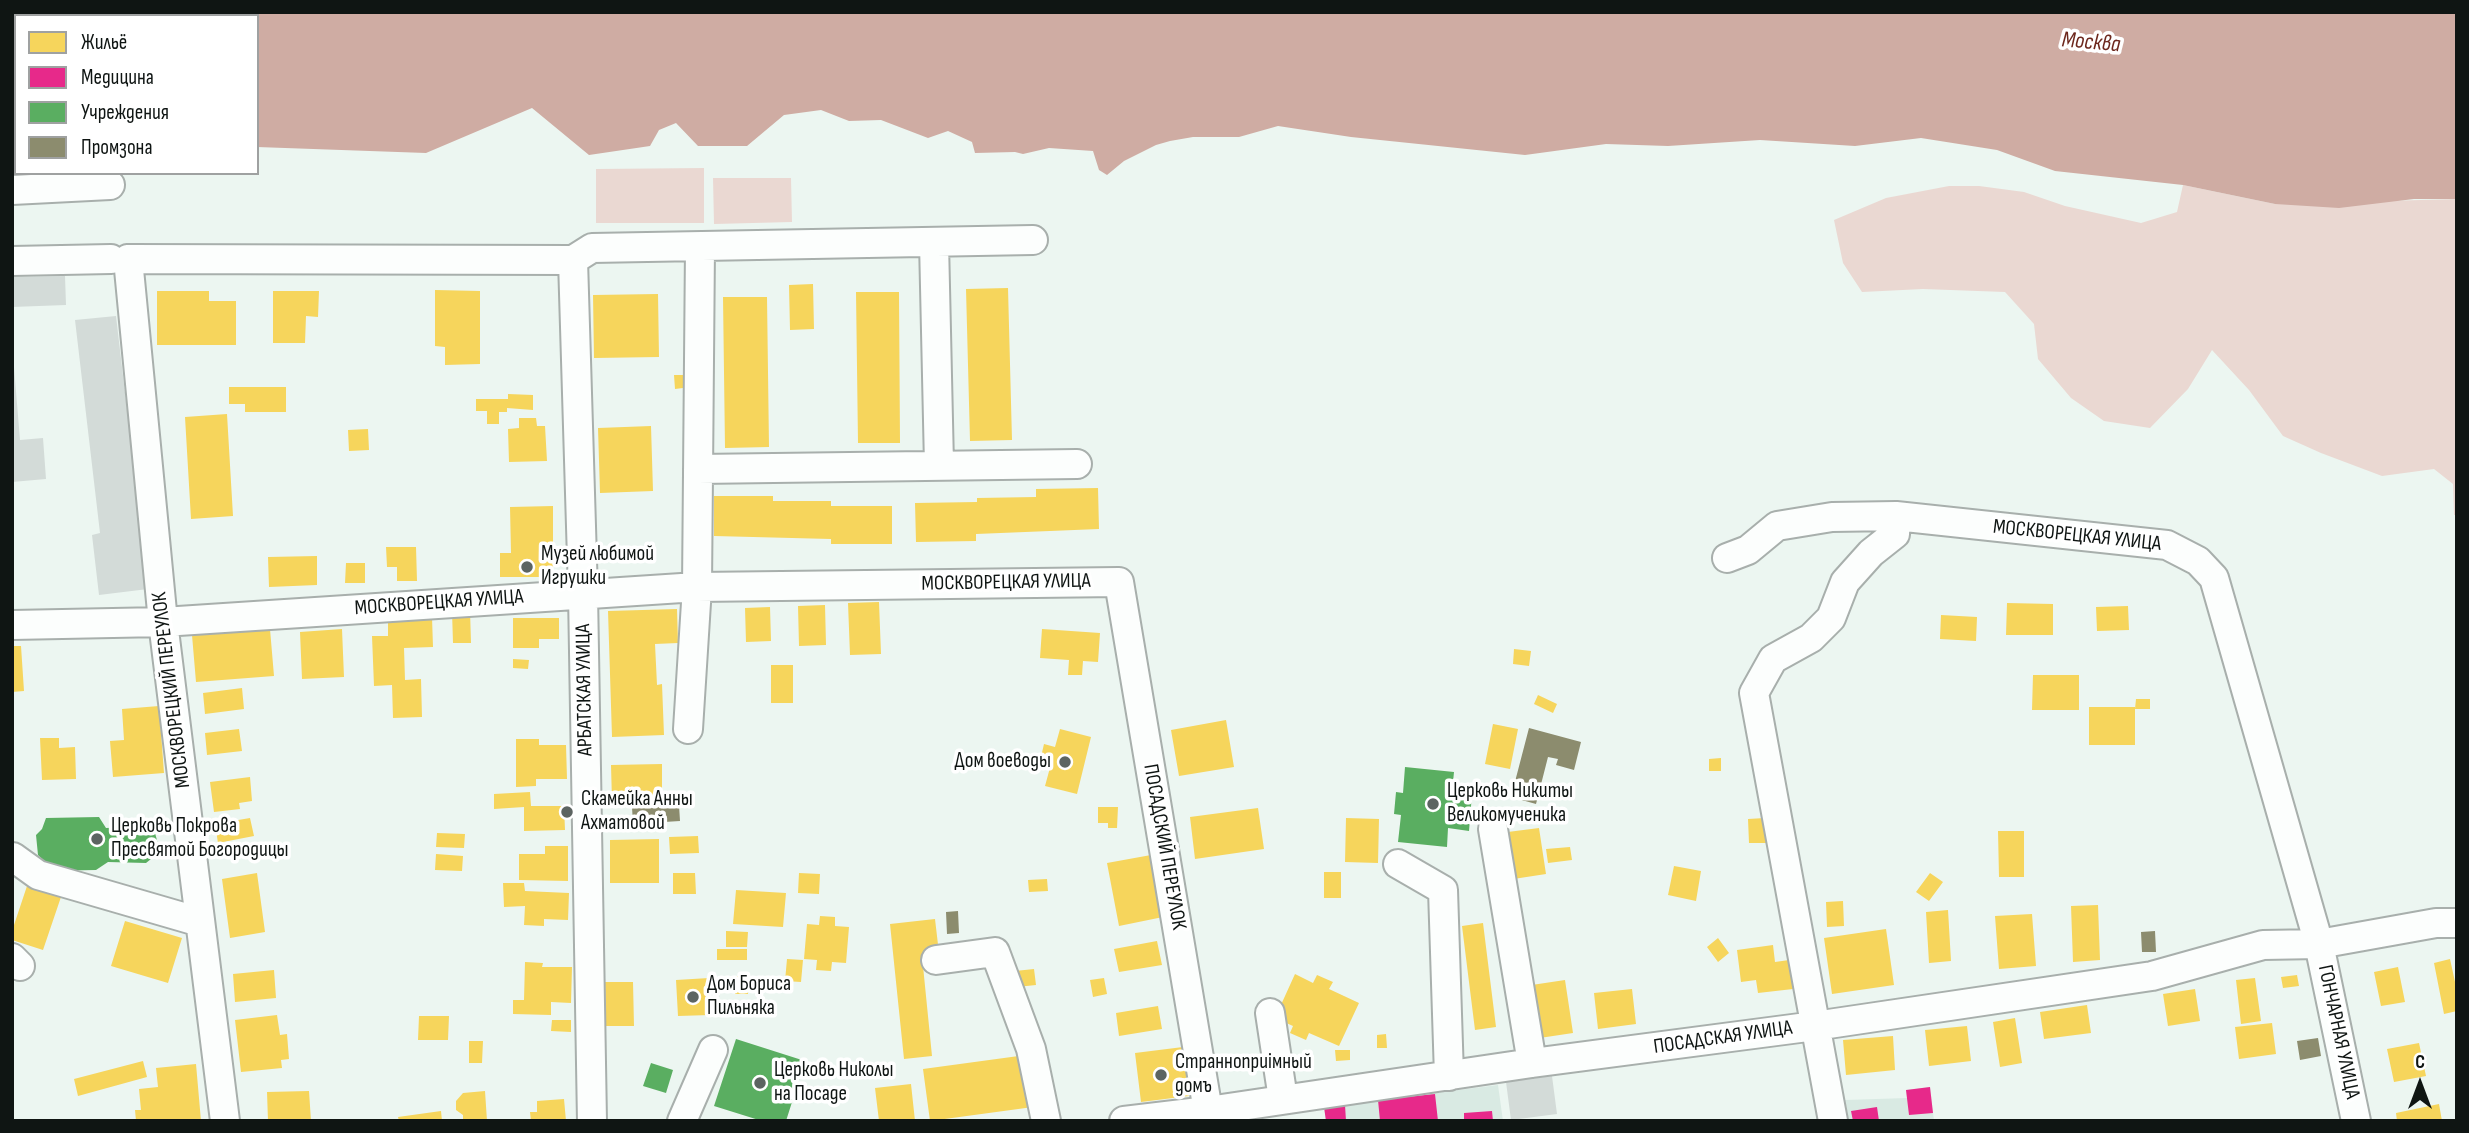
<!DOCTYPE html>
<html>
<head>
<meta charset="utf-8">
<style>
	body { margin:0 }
	#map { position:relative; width:2469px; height:1133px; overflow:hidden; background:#ecf6f1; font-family:"Sofia Sans Condensed",sans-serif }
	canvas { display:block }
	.frame { position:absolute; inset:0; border:14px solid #0f1513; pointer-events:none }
	.legend { position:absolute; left:14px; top:14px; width:245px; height:161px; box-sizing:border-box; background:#fff; border:2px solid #9fa1a1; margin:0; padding:9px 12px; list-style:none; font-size:21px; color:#0f1513 }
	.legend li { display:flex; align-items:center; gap:14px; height:35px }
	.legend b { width:35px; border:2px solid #9fa1a1 }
	.north { position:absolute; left:2385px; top:1049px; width:70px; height:70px; -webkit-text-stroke:5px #fff; paint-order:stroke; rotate:0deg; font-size:19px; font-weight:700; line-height:28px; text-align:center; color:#0f1513 }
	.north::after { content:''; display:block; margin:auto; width:24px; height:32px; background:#0f1513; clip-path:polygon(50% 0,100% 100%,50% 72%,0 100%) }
</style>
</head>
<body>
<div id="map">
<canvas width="2469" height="1133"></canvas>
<div class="frame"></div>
<ul class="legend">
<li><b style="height:19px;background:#f6d55c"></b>Жильё</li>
<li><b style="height:19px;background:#e7298a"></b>Медицина</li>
<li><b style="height:19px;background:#5aae61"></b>Учреждения</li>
<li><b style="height:19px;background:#8c8c6e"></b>Промзона</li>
</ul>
<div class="north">С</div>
</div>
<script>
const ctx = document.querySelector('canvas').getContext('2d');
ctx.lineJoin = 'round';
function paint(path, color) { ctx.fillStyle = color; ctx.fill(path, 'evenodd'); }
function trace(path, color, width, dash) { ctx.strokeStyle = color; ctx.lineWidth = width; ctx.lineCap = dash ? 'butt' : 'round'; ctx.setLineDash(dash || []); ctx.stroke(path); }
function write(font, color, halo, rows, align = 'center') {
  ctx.font = font + ' "Sofia Sans Condensed",sans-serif'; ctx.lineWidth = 7; ctx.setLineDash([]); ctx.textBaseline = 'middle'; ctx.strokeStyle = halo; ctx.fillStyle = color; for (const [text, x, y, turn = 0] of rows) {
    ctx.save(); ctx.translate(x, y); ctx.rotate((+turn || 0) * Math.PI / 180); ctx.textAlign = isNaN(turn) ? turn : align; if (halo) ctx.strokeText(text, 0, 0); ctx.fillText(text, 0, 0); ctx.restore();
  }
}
paint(new Path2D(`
	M1498 1085 1503 1121H1326L1324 1107Z
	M1930 1087 1934 1121H1849L1845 1100 1907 1098 1906 1090Z`), '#d9eae3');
paint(new Path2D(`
	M704 168V223H596V169Z
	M713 178H791L792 222 714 224Z
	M2183 185 2275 204 2457 199V515H2454L2453 484 2434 469 2382 476 2321 453 2283 436 2249 390 2212 350 2188 389 2150 428 2104 421 2071 398 2038 359 2034 324 2005 292 1923 289 1862 292 1843 263 1834 220 1886 198 1949 186H1979L2024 192 2065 206 2141 223 2177 212Z`), '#ead8d2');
paint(new Path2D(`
	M12 12H2457V199H2414L2339 208 2275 204 2183 185 2055 171 1997 150 1921 138 1855 146 1760 140 1668 146 1606 144 1525 155 1351 137 1278 126 1239 137H1193L1170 141 1156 145 1124 161 1107 175 1099 170 1093 151 1049 148 1023 154 1015 152 975 153 972 142 948 131 928 138 881 120 849 121 821 110 784 115 747 146H698L676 123 659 130 650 146 589 155 532 108 426 153 257 147V16H16V116H12Z`), '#cfaca3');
paint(new Path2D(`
	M12 121H16V162H12Z
	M813 284 814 329 790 330 789 285Z
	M1008 288 1012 440 970 441 966 289Z
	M435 290 480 291V364L445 365V347L435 346Z
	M157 291H209V301H236V345H157Z
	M273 291H319L318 317 306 316 305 343H273Z
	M856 292H899L900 443H858Z
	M658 294 659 357 594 358 593 295Z
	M723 297H767L769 447 725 448Z
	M674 375H683V388L675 389Z
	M229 387H286V412H245V404H229Z
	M508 394 533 395V410L507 408V412H499V424H487V411H476V399H508Z
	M227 414 233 516 191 519 185 417Z
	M519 418H536L537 426H545L547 461 509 462 508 429 519 428Z
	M651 426 653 491 600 493 598 428Z
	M368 429 369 450 349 451 348 430Z
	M1098 488 1099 529 976 534V541L916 542 915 503 977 502V498L1036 497V489Z
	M714 496H773V501H831V506H892V544H831V539L714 536Z
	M553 506V577H500V553H511L510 507Z
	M386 547H416L417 581H397V567H387Z
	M317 556V585L269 587 268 557Z
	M346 563H365V583H345Z
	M879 602 881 654 850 655 848 603Z
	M2007 603 2053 604V635H2006Z
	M825 605 826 645 799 646 798 606Z
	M2128 606 2129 630 2097 631 2096 607Z
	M770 607 771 641 746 642 745 608Z
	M677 609 678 643 655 644 657 685 662 684 664 735 612 737 608 611Z
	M470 610 471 643H453L452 611Z
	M1941 615 1977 617 1976 641 1940 639Z
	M432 617 433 647 404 648 405 680 421 679 422 717 393 718 392 685 374 686 372 636H388V619Z
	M513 618H559V639H539V648H513Z
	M270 629 274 676 196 682 192 635Z
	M342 629 344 677 302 679 300 632Z
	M1042 629 1100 633 1098 662 1083 661 1082 675H1068L1069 660 1040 658Z
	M12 646H21L24 691 12 692Z
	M1514 649 1531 651 1529 666 1513 664Z
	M513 659 529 660 528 669 513 668Z
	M771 665H793V703H771Z
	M2033 675H2079V710H2032Z
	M242 688 244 709 205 714 203 693Z
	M1538 695 1557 704 1553 713 1534 704Z
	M2136 699H2150V709H2135Z
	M159 706 164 773 113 777 110 741 124 740 122 709Z
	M2089 707H2135V745H2089Z
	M1226 720 1234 767 1179 776 1171 730Z
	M1493 724 1518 729 1510 769 1485 764Z
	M239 729 242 751 207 755 205 733Z
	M1060 729 1091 737 1077 794 1045 786 1051 764 1040 761 1044 744 1055 747Z
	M40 738H59V748L75 747 76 779 42 780Z
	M516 739H539V745H566L567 779H536V786L516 787Z
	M1721 758V771H1709V759Z
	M662 764V801H612L611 765Z
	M250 777 252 801 239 803 240 809 214 812 210 782Z
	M530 792 531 806H564L565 830 524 831V807L494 809V794Z
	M1098 807H1118L1117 828H1108V823H1098Z
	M1258 808 1264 849 1195 859 1190 817Z
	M250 818 254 836 218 843 215 824Z
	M1346 818 1379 819 1378 863 1345 862Z
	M1765 818 1766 843H1749L1748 819Z
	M1539 828 1546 874 1507 880 1500 833Z
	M1998 831H2024V877H1999Z
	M437 833 465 834 464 848 436 847Z
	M698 836 699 853 670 854 669 837Z
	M659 839V883H610V840Z
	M545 846H568V881L519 880V854H545Z
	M1570 847 1572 860 1548 863 1546 849Z
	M436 854 463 856 462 871 435 870Z
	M1151 855 1163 917 1119 926 1107 863Z
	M1674 866 1701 871 1696 901 1668 895Z
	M1324 872H1341V898H1324Z
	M257 873 265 932 230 938 222 879Z
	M673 873H695L696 894H673Z
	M799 873 820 874 819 894 798 893Z
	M1930 873 1943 882 1929 901 1916 892Z
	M1047 879 1048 891 1029 892 1028 880Z
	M28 883 62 894 43 950 12 940V931Z
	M503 883H524L525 891 569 893 568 920 544 919V926L524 925 525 906 504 907Z
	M736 890 786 893 783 927 733 924Z
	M1843 901 1844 926 1827 927 1826 902Z
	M2098 905 2100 960 2073 962 2071 906Z
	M1948 910 1951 961 1929 963 1926 912Z
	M2032 914 2036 966 1999 969 1995 916Z
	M820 916 835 917V926L849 927 846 963 832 962 831 971 816 970 817 960 804 959 807 924 819 925Z
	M935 919 939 953 922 956 932 1056 904 1059 890 924Z
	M125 921 182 938 168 983 111 966Z
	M1483 923 1496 1027 1475 1030 1462 926Z
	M1886 929 1894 985 1832 994 1824 938Z
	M726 931 748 932 747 947H726Z
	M1718 938 1729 953 1718 962 1707 947Z
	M1157 941 1162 965 1119 972 1114 949Z
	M1773 945 1775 962 1789 960 1793 989 1758 993 1756 980 1741 982 1737 950Z
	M717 949H747V960H717Z
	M787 959 803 960 801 982 785 981Z
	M2450 959 2457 991V1011L2444 1014 2434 963Z
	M525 962 543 963 542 967H572L571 1003 551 1002V1015L513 1014V1000H524Z
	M2398 967 2405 1002 2381 1006 2374 972Z
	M1034 969 1036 985 1017 987 1015 971Z
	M274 970 276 998 235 1002 233 974Z
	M1295 974 1313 983 1317 975 1333 982 1329 989 1359 1003 1339 1046 1309 1033 1306 1040 1290 1033 1293 1026 1275 1018Z
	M2297 975 2299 986 2283 988 2281 977Z
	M735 976H748V994H735Z
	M709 978 710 1015 678 1016 676 980Z
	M1104 978 1107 994 1093 997 1090 980Z
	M2255 978 2261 1021 2241 1024 2236 980Z
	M1565 980 1573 1033 1533 1039 1525 986Z
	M605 982H633L634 1026H606Z
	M1632 989 1636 1024 1598 1029 1594 993Z
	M2195 989 2200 1021 2168 1026 2163 994Z
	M2087 1005 2091 1033 2044 1039 2040 1012Z
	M1158 1006 1162 1029 1119 1036 1116 1013Z
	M277 1015 280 1035 287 1034 289 1059 281 1060 282 1068 241 1072 235 1020Z
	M419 1016H449L448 1040H418Z
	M2015 1018 2022 1063 2000 1067 1993 1022Z
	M552 1020H571V1032L551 1031Z
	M2272 1023 2276 1054 2239 1059 2235 1027Z
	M1967 1026 1971 1061 1929 1066 1925 1030Z
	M1386 1034 1387 1048H1377V1035Z
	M1893 1036 1895 1070 1846 1075 1843 1040Z
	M469 1041H483L482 1063H469Z
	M2419 1043 2426 1076 2394 1082 2387 1049Z
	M1183 1047 1189 1096 1141 1102 1135 1053Z
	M1335 1050H1350V1060L1336 1061Z
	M1026 1055 1033 1107 930 1121 923 1069Z
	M143 1061 147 1077 78 1096 74 1079Z
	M196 1064 201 1121H136L135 1110H141L139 1089 158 1087 156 1068Z
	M911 1084 915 1121H879L875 1088Z
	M309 1091 311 1121H268L267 1092Z
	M485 1091 487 1121H463V1115L456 1110V1101L463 1093Z
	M564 1099 566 1121H531L530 1112H537V1101Z
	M2439 1104 2442 1121H2397L2396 1113Z
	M441 1111 442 1121H399L398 1117Z`), '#f6d55c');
paint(new Path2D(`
	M1930 1087 1933 1113 1909 1115 1906 1090Z
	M1435 1094 1438 1121H1380L1378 1100Z
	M1345 1105 1346 1121H1326L1324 1107Z
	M1877 1107 1879 1121H1853L1851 1111Z
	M1492 1111 1493 1121H1464V1113Z`), '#e7298a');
paint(new Path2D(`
	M1405 767 1454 772 1452 792 1472 794 1469 831 1448 828 1447 847 1398 842 1401 815 1394 814 1396 792 1403 793Z
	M99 817 106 828 145 826 155 833 158 844 156 855 146 863 108 862 96 870 44 871V861L38 855 36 835 42 829 46 818Z
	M736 1039 805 1061 786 1121H762L714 1106Z
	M651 1063 673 1070 666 1093 643 1086Z`), '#5aae61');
paint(new Path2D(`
	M1529 728 1581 742 1574 770 1556 765 1558 759 1548 757 1536 804 1511 797Z
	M679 805 680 821 633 824 632 807Z
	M958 911 959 933 947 934 946 912Z
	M2155 931 2156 952H2142L2141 932Z
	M2318 1038 2321 1056 2300 1060 2297 1041Z`), '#8c8c6e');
paint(new Path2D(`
	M65 276 66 305 12 307V277Z
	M116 316 148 589 99 595 92 535 100 533 75 320Z
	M12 367H14L20 440 43 438 46 479 12 482Z
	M1552 1076 1557 1114 1511 1120 1506 1082Z`), '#d3dbd8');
const minor = new Path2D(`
	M12 190 110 185
	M934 242 939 465
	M573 260 583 593 592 1121
	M12 261 111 259
	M698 469 1077 464
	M1727 558 1748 550 1777 526 1832 517 1896 516 2167 545 2198 561 2214 578 2319 944 2356 1121
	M12 625 163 622 697 587 1119 582 1208 1111
	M688 729 697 587 700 247
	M1493 829 1532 1063
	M13 857 38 875 200 922
	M1398 864 1443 890 1449 1076
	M12 958 20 966
	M936 960 995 952 1031 1049 1046 1121
	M1270 1013 1283 1099
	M225 1121 163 622 128 259 573 260 592 248 1033 240
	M682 1121 713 1050
	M1124 1121 1208 1111 1532 1063 1815 1026 2152 976 2263 945 2319 944 2436 923H2457
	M1833 1121 1754 693 1773 659 1811 638 1831 618 1845 582 1871 553 1895 534 1896 516`);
trace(minor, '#a8afac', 32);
trace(minor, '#fcfefd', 28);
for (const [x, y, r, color] of [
	[527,567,7,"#5c6461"],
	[1065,762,7,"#5c6461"],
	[1433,804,7,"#5c6461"],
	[567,812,7,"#5c6461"],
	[97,839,7,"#5c6461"],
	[693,997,7,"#5c6461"],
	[1161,1075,7,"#5c6461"],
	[760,1083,7,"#5c6461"]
]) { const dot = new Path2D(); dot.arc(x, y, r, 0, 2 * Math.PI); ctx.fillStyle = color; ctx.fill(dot); trace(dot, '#fff', 2.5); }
write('21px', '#0f1513', '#fff', [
	["МОСКВОРЕЦКАЯ УЛИЦА",2077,536,6],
	["МОСКВОРЕЦКАЯ УЛИЦА",1006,583,-1],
	["МОСКВОРЕЦКАЯ УЛИЦА",439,603,-4],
	["МОСКВОРЕЦКИЙ ПЕРЕУЛОК",172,690,-97],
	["АРБАТСКАЯ УЛИЦА",585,690,-91],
	["ПОСАДСКИЙ ПЕРЕУЛОК",1164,847,80],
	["ГОНЧАРНАЯ УЛИЦА",2338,1032,78],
	["ПОСАДСКАЯ УЛИЦА",1723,1038,-8]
]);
write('21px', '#0f1513', '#fff', [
	["Музей любимой",541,555],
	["Игрушки",541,579],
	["Дом воеводы",1051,762,"right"],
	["Церковь Никиты",1447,792],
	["Великомученика",1447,816],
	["Скамейка Анны",581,800],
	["Ахматовой",581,824],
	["Церковь Покрова",111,827],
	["Пресвятой Богородицы",111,851],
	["Дом Бориса",707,985],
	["Пильняка",707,1009],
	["Странноприiмный",1175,1063],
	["домъ",1175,1087],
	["Церковь Николы",774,1071],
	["на Посаде",774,1095]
], 'left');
write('italic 23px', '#6d281e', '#fff', [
	["Москва",2091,43,5]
]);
</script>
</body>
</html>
